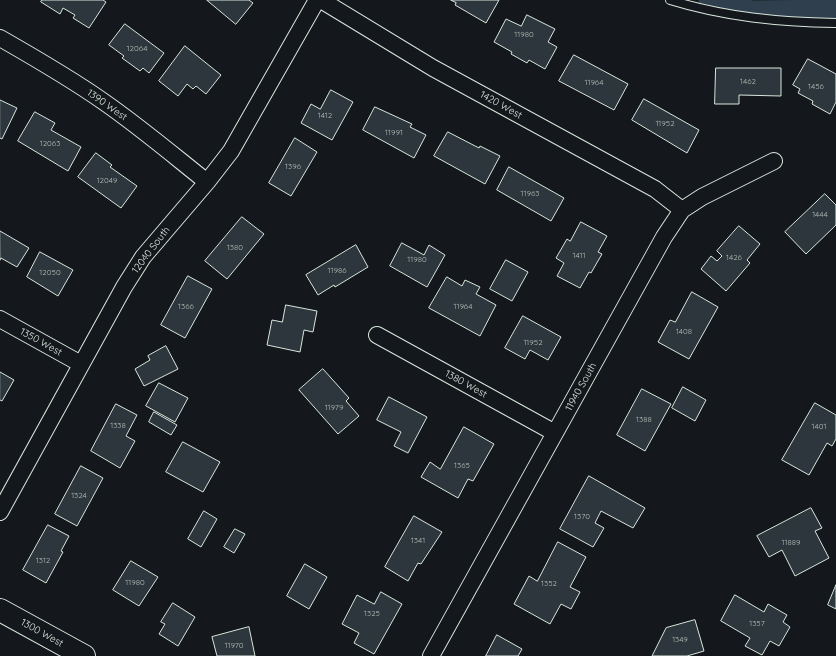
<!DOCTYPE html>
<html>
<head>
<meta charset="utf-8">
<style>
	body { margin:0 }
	canvas { display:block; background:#14181c }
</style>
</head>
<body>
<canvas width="836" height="656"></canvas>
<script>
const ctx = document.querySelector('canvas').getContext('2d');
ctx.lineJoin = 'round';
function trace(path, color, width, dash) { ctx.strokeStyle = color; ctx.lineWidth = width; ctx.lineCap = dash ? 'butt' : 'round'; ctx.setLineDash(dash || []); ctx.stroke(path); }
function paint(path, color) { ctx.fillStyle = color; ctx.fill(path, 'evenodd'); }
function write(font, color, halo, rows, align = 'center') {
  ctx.font = font + ' Quicksand,sans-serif'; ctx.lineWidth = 3; ctx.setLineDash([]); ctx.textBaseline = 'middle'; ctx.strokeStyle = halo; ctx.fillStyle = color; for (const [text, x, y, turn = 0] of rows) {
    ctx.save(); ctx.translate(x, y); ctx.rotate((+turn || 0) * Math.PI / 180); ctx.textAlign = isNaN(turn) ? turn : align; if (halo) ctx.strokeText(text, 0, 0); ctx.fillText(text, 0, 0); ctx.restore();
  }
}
trace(new Path2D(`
	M708 0 752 10 836 9`), '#2f3f4d', 19);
const building = new Path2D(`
	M42 0H103L106 2 89 28 73 18 75 15 63 8 60 14 41 2Z
	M207 0H249L253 3 236 24Z
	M451 0H499L486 23 455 5 456 3Z
	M527 15 555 29 548 42 557 47 545 69 529 60 527 63 511 54 512 52 494 42 506 19 521 26Z
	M125 24 164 53 149 73 143 68 140 71 122 58 124 56 109 45Z
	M185 46 221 75 206 94 196 86 193 89 187 84 178 96 159 81Z
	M574 55 628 84 614 110 559 81Z
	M808 59 836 74V102L830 114 812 104 813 101 798 93 800 89 793 85Z
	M716 68H781V96L739 95V104H715Z
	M331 90 353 102 332 140 301 123 311 104 320 109Z
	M644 99 699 130 687 153 632 120Z
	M0 100 17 108 2 139 0 138Z
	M375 107 412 124 410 127 426 135 414 158 363 130Z
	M35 112 55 123 51 130 81 147 68 171 18 141Z
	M448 132 479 148 480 146 500 156 485 184 434 156Z
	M295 138 317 152 291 196 269 183Z
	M96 153 112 165 110 167 137 186 121 208 78 177Z
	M509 167 564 198 551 221 497 190Z
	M825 194 836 205V225L806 254 785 232Z
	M242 217 264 234 227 279 205 261Z
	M581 222 607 236 598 252 602 254 591 273 589 272 580 288 557 276 564 263 556 258 567 239 570 241Z
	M739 226 760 244 747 260 750 263 726 291 701 269 711 256 717 261 722 256 717 251Z
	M0 231 29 248 17 267 1 258 0 260Z
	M402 243 424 255 429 245 445 255 427 287 390 266Z
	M356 245 368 267 335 287 334 285 318 295 306 275Z
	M40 252 73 270 58 296 27 277Z
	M506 260 528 272 512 301 490 289Z
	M188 276 212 289 185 338 161 325Z
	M447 277 462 286 465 280 480 287 476 294 496 305 480 336 429 308Z
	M692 292 718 307 689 359 658 342 670 320 675 322Z
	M286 305 317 311 313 332 304 330 300 352 267 345 272 320 282 322Z
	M523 316 561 337 548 360 530 350 525 359 505 348Z
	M166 346 178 369 144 386 135 369 150 360 148 356Z
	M323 369 349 398 346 401 359 416 338 434 299 390Z
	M0 372 14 380 2 401 0 400Z
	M159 383 188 398 175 422 146 406Z
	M683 387 706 400 695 421 672 408Z
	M642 389 671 404 645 451 617 435Z
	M389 397 427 417 408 453 394 446 401 432 377 420Z
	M815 403 836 415V439L832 446 827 443 809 475 782 460Z
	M116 404 137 415 126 436 135 441 120 468 91 451Z
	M154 412 177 425 171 435 149 422Z
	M464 427 494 444 473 481 468 479 458 498 421 477 430 462 440 469Z
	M183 442 220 462 203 492 166 472Z
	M81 466 103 478 77 526 55 514Z
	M589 476 645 508 633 528 601 511 595 523 604 528 593 547 560 529Z
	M811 508 822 528 815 531 829 558 795 576 782 550 769 557 757 536Z
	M204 511 217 519 201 547 188 539Z
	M414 516 442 532 421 564 418 563 408 581 385 567Z
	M48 525 69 536 61 551 63 552 46 583 23 570Z
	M235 529 245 534 234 553 224 547Z
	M558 542 586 557 570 587 580 592 571 609 561 604 550 624 514 604 529 576 537 581Z
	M131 561 158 577 139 606 113 590Z
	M305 564 327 577 309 609 287 596Z
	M836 585V609L828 605Z
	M381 592 402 604 374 654 354 643 359 633 342 624 357 595 374 604Z
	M735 595 764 612 768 604 787 615 783 622 790 627 779 646 770 641 762 655 745 646 750 638 721 621Z
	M173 603 195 617 178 646 159 634 165 624 161 622Z
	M695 620 704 651 687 656H652L666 628Z
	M249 627 255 656H217L212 637Z
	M497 635 522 649 518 656H486Z`);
paint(building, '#2c363c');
trace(building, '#d8e6dc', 1);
const lane = new Path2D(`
	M670 0C725 17 779 22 836 23`);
const street = new Path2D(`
	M321 0 433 68 655 189 682 210
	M0 38C35 58 70 78 104 102 140 127 173 155 207 182
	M0 319 81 364
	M377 335 555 433
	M0 512 124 287 143 257 207 182 231 151 317 0
	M431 656 664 237 682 210 702 197 774 161`);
const secondary = new Path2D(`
	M0 610 84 656`);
trace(lane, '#d8e6dc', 10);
trace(street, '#d8e6dc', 18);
trace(secondary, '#d8e6dc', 24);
trace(lane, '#14181c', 8);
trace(street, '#14181c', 16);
trace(secondary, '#14181c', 22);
write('8px', '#adbab4', null, [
	["11980",524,35],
	["12064",137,49],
	["1462",748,82],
	["11964",594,83],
	["1456",816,87],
	["1412",325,116],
	["11952",665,124],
	["11991",394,133],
	["12063",50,144],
	["1396",293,167],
	["12049",107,181],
	["11963",530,194],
	["1444",820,215],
	["1380",235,248],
	["1411",579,256],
	["1426",734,258],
	["11980",417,260],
	["11986",337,271],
	["12050",50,273],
	["1366",186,307],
	["11964",463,307],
	["1408",684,332],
	["11952",533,343],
	["11979",334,408],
	["1388",644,420],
	["1338",118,426],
	["1401",819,427],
	["1365",462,466],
	["1324",79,496],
	["1370",582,517],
	["1341",418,541],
	["11889",791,543],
	["1312",43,561],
	["11980",135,583],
	["1352",549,584],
	["1325",372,614],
	["1357",757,624],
	["1349",680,640],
	["11970",234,646]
]);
write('10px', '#d8e6dc', '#14181c', [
	["1390 West",107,105,35],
	["1420 West",501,105,29],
	["12040 South",151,250,-53],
	["1350 West",41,342,29],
	["1380 West",466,384,29],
	["11940 South",581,387,-61],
	["1300 West",42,633,29]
]);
</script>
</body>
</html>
